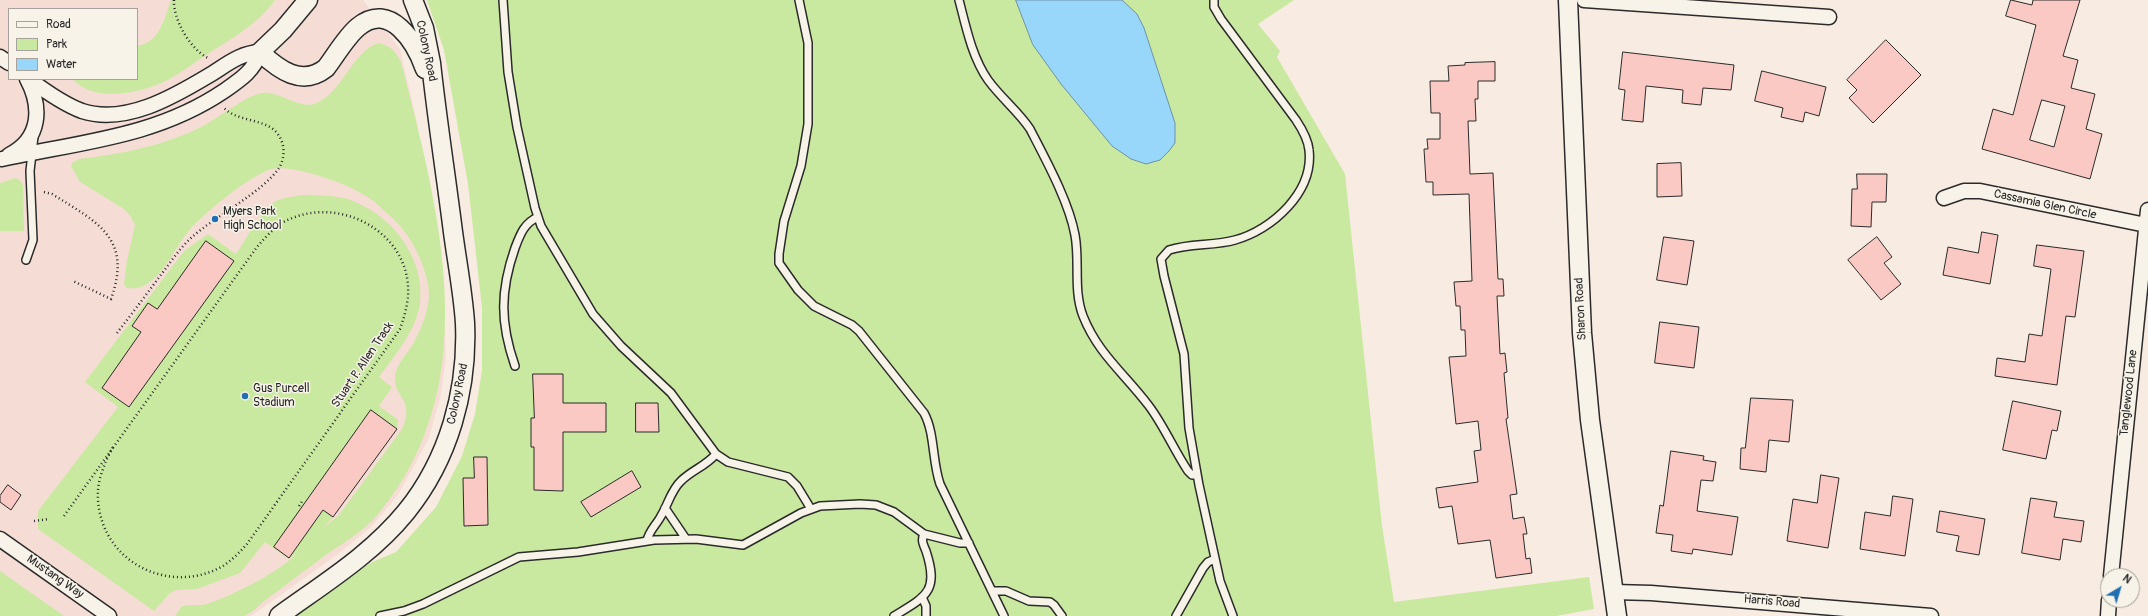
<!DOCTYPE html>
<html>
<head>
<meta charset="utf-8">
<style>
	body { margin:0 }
	#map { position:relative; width:2148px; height:616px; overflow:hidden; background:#f8ebe1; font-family:Pangolin,sans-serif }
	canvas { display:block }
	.legend { position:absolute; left:8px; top:8px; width:130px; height:72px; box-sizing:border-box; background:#f7f3e8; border:1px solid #a5a39c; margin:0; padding:5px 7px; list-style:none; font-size:12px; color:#2b2b2b }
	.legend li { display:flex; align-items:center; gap:8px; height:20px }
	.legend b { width:20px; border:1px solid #a5a39c }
	.north { position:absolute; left:2100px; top:568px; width:40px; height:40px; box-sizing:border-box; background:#f7f3e8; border:1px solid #a5a39c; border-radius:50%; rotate:38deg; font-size:11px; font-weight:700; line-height:16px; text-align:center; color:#2b2b2b }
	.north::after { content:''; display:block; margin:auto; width:14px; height:18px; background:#1f6fb2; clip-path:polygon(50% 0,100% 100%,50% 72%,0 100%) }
</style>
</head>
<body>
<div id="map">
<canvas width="2148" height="616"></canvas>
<ul class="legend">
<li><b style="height:5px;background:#f7f3e8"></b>Road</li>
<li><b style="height:11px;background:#cae9a0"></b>Park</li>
<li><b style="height:11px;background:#99d7fa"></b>Water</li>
</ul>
<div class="north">N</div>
</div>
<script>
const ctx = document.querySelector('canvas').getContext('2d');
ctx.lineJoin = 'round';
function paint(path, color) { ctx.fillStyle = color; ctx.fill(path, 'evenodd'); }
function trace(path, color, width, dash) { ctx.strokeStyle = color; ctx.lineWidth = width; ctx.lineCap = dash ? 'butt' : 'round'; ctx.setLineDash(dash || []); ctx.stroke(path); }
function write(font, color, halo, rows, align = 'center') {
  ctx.font = font + ' Pangolin,sans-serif'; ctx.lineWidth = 3; ctx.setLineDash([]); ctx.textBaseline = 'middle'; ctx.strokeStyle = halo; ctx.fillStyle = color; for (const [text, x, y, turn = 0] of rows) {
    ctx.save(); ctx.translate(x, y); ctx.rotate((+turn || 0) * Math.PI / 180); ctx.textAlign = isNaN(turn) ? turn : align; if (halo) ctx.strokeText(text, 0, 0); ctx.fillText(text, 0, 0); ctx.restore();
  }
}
paint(new Path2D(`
	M0 0H363L400 49 417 123 444 315 446 358 440 399 428 440 398 495 371 527 338 554 251 616H0ZM9 9H137V79H9Z`), '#f5ddd5');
paint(new Path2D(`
	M171 0H275C258 24 231 39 206 55 195 62 185 70 173 77 148 92 94 105 73 79H137V46C160 42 164 20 171 0Z
	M427 0H1294L1258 24 1280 51 1277 57 1345 174 1382 526 1394 602 1589 577 1594 609 1556 616H296L370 563 396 552 436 507 462 456 475 414 482 370V308L468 184 444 50Z
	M379 43C391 46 395 51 401 62 439 210 487 382 379 513 364 532 342 543 323 557 303 572 283 587 263 602 258 606 250 615 243 616 238 616 231 616 225 616 209 616 192 616 175 616L182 606C191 604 199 606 207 604 231 596 282 571 298 552L289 559 265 542 240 573 197 589 177 590 170 593 154 611 38 529V511L118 407 85 382 184 251 208 234 236 254C247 238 258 215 273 203 281 197 305 194 315 195 328 196 341 196 353 201 394 217 425 259 420 303 416 331 395 355 379 377L392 387 379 406 398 420 397 429 333 517 323 528 339 515 402 429C416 399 392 396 395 376 396 365 407 354 413 344 421 330 428 312 429 296 429 269 410 232 390 216 383 210 377 203 369 198 349 184 303 168 278 168 259 167 200 216 188 232 172 251 157 293 127 288L124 285 127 260 135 225 131 217 124 209 80 182 71 166 72 163 79 159C121 154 163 146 201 127 218 119 246 95 262 93 280 90 299 111 317 103 343 91 354 49 379 43Z
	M15 178 20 180 23 185 24 231H0V183Z
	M0 571 64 616H0Z`), '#cae9a0');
const water = new Path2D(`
	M1016 0H1122L1137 14 1144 28 1175 123V143L1169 151 1160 160 1146 164 1131 159 1112 146 1061 84 1033 45Z`);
paint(water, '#99d7fa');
trace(water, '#6d92a7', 1);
const building = new Path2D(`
	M2011 0 2032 5 2033 0H2080L2063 56 2078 60 2071 88 2095 94 2086 129 2102 134 2090 179 1982 149 1993 109 2013 115 2036 25 2006 16ZM2042 100 2065 106 2054 147 2030 140Z
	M1886 40 1921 75 1873 123 1849 98 1857 90 1847 80Z
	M1623 52 1734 65 1731 90 1703 88 1701 105 1682 103 1683 90 1646 86 1643 122 1622 120 1625 90 1619 89Z
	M1495 62V81H1478V99H1475L1476 121H1468L1470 174 1493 173 1498 279H1503L1504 296H1497L1500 354 1505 353 1507 372 1504 373 1508 418 1506 419 1517 494 1510 495 1513 519 1524 517 1527 534H1523L1526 559 1530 558 1532 573 1496 578 1490 540 1458 544 1452 506 1439 508 1436 488 1478 482 1474 451 1481 450 1478 421 1456 424 1449 357 1466 356 1465 330H1461L1460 306H1456L1454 282 1472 281 1469 194 1433 195V182H1426L1424 149H1428L1427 139H1440V113H1431L1430 81H1449L1448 66 1465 65V63Z
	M1762 71 1826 87 1819 116 1805 112 1803 122 1781 117 1783 108 1755 101Z
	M1681 163 1682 196 1657 197V164Z
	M1857 174H1887L1886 202H1872L1871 227 1851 226 1852 189H1857Z
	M1982 232 1998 235 1990 284 1943 275 1948 247 1978 253Z
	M1664 237 1694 241 1687 285 1657 280Z
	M1877 237 1892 257 1884 263 1901 284 1881 300 1848 260Z
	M206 241 234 261 129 407 102 388 141 332 132 326 148 303 157 309Z
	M2037 245 2084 251 2075 317 2066 316 2057 385 1995 376 1997 358 2025 362 2029 334 2042 336 2051 269 2034 266Z
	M1660 322 1699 327 1694 368 1655 363Z
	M533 374H563V403H606V432H563V491L534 490V447H531V418H534Z
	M1751 398 1793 400 1789 442 1769 440 1766 472 1740 469 1741 448H1745Z
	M2013 401 2061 411 2057 431 2052 430 2046 459 2003 450Z
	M636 403H658L659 432H636Z
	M371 410 397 429 333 517 323 510 289 558 274 547Z
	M1671 451 1704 456 1703 460 1716 462 1713 481 1701 480 1697 511 1738 517 1732 555 1693 549 1692 554 1671 551 1673 535 1656 533 1660 505 1663 506Z
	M474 457H487L488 525 464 526 463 478H474Z
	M632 471 641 487 591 517 581 502Z
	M1821 475 1839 478 1828 548 1787 541 1793 499 1817 503Z
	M8 485 21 495 11 510 0 502V496Z
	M1893 496 1913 499 1905 556 1860 549 1865 512 1890 516Z
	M2031 498 2057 502 2054 517 2084 521 2081 542 2063 539 2060 560 2022 553Z
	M1940 511 1985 519 1979 555 1956 551 1959 536 1937 532Z`);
paint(building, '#fac9c3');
trace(building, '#2b2b2b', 1);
const service = new Path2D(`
	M503 0 508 72 517 127 535 208 541 226 593 314 621 346 671 393 716 454 728 462 788 477 797 486 811 509
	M799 0 808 43V124L801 166 784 221 779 254V263L798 290 814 306 852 325 859 331 924 413C935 433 932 461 940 484L1004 616
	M959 0C966 27 972 57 988 80 1001 98 1018 111 1030 129 1046 160 1069 202 1075 235 1080 262 1073 290 1083 316 1098 354 1125 374 1149 406 1164 426 1174 450 1188 471L1192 475H1197
	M1214 0V7L1221 19 1296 120C1302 129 1308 139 1309 150 1314 192 1272 230 1235 240 1214 246 1190 243 1169 250L1161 259 1164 276 1184 354 1189 428 1199 485 1220 581 1233 616
	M26 260 33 240 30 171 34 136
	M515 366C500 323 500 291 515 248 520 235 524 223 538 217
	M665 508 686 539
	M647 541C648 532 657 524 661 516 668 505 671 490 681 481 692 470 706 466 716 454
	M993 591H1006L1029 601 1050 602 1054 605 1062 616
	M922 597 926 606V616
	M380 616 404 611 423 604 519 557 578 552 654 540 696 539 743 545 801 513 820 506 860 504 876 505 894 512 924 534 960 543H969
	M894 616C927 596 939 591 926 551 923 544 921 540 924 534
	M1176 616 1203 568 1208 562 1215 559`);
const minor = new Path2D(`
	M1584 0 1829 17
	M0 57 9 63
	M9 155C41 139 42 107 27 79
	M2 159C80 142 156 137 224 91 240 80 254 71 260 52 239 53 225 66 208 76 173 97 125 125 82 111 63 104 45 91 29 79
	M1944 198 1964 191H1980L2146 225
	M0 539 109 616
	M2111 576 2148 210
	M1614 592 1651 593 1931 616
	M2108 616 2109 600`);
const tertiary = new Path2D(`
	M308 0 283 30 260 52C279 70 302 87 326 68 336 55 346 37 358 27 390 0 416 43 425 69
	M1568 0 1582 333 1590 420 1617 616
	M279 616C323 584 371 555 406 512 449 459 468 390 465 323 463 293 457 262 453 232 446 176 437 119 431 63L424 28 413 0`);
trace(service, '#2b2b2b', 10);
trace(minor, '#2b2b2b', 17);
trace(tertiary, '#2b2b2b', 21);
trace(new Path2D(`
	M174 0C173 20 191 50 208 58
	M44 192 52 194C97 222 133 238 111 299L73 281
	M117 333C130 316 144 298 157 280 168 266 178 250 191 238 215 216 263 192 279 168 285 158 285 145 279 136 269 118 239 123 224 108
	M299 506 303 500
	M64 516 257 247C268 234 279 222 295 217 348 198 412 237 408 296 407 307 404 318 400 329L247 544C240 552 232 560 223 566 181 590 127 574 106 531 98 514 95 493 101 475 104 465 108 456 113 447
	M34 521 49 519`), '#2b2b2b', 2.5, [1, 3]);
trace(service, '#f7f3e8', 7);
trace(minor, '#f7f3e8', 14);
trace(tertiary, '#f7f3e8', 18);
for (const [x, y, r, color] of [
	[215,219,4,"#1f6fb2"],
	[245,396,4,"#1f6fb2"]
]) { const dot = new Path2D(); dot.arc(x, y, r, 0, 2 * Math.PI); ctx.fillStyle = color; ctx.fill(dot); trace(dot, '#f7f3e8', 1.5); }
write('12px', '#2b2b2b', '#f7f3e8', [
	["Colony Road",426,51,78],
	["Cassamia Glen Circle",2045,205,12],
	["Sharon Road",1581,309,-93],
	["Stuart P. Allen Track",363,365,-56],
	["Tanglewood Lane",2129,393,-84],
	["Colony Road",458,394,-78],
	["Mustang Way",55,577,35],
	["Harris Road",1772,602,5]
]);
write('12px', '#2b2b2b', '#f7f3e8', [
	["Myers Park",223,212],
	["High School",223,226],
	["Gus Purcell",253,389],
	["Stadium",253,403]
], 'left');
</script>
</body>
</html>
